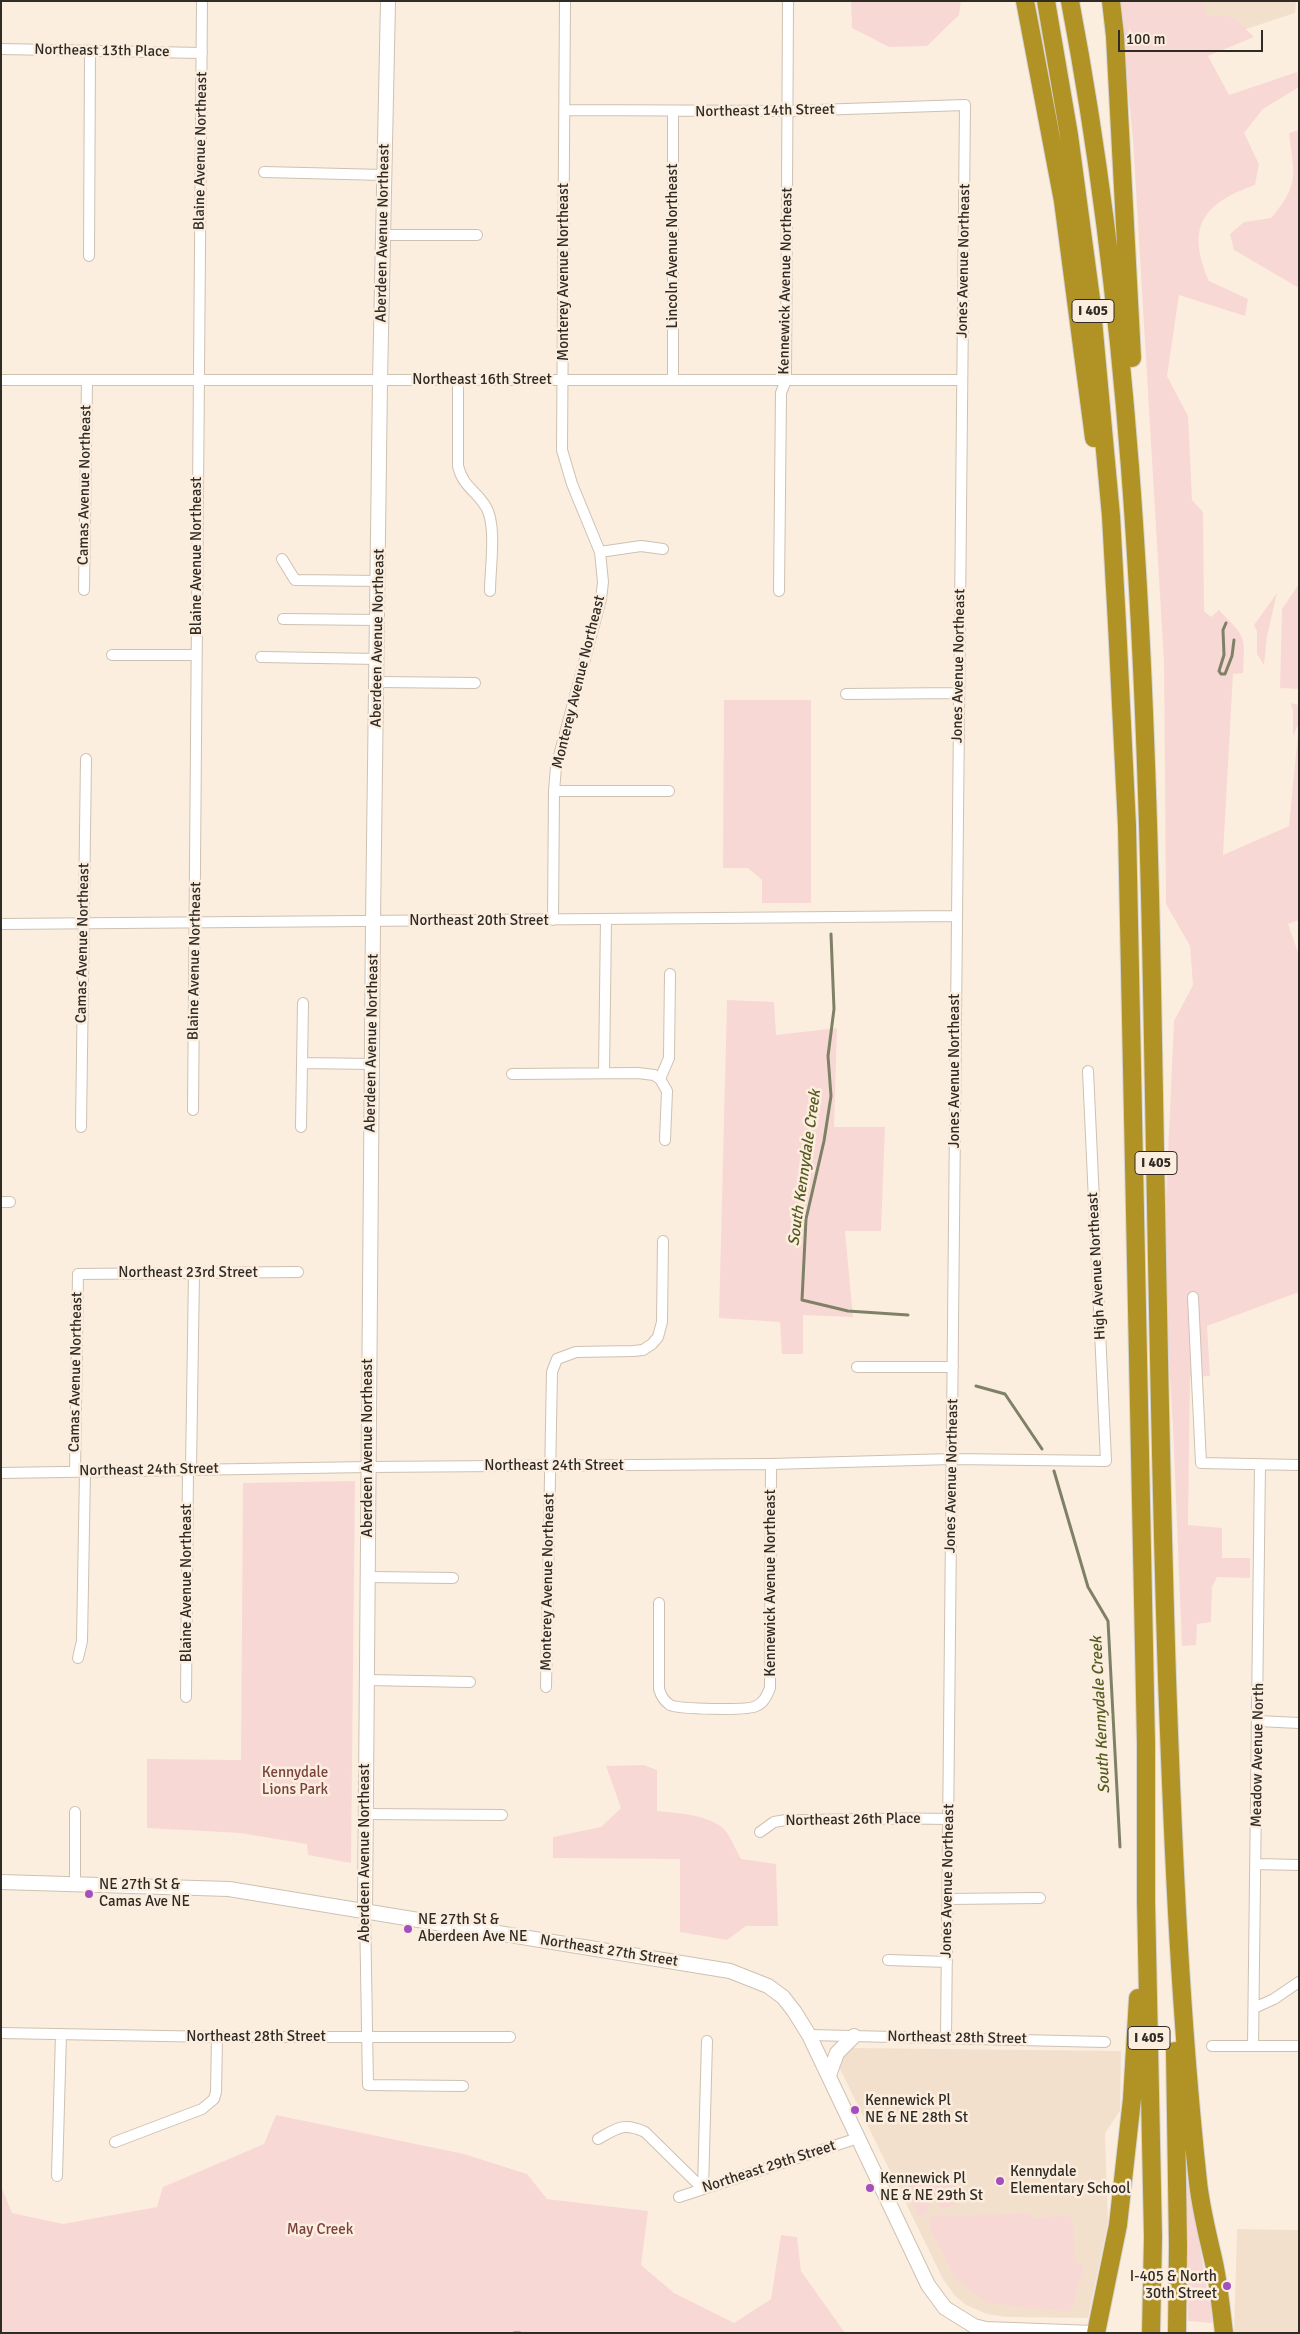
<!DOCTYPE html>
<html>
<head>
<meta charset="utf-8">
<style>
	body { margin:0 }
	#map { position:relative; width:1300px; height:2334px; overflow:hidden; background:#fceedf; font-family:Signika,sans-serif }
	canvas { display:block }
	.frame { position:absolute; inset:0; border:2px solid #302b25; pointer-events:none }
	.scale { position:absolute; left:1118px; top:30px; width:145px; height:22px; box-sizing:border-box; border:2px solid #302b25; border-top:0; padding-left:6px; font-size:15px; line-height:18px; white-space:nowrap; color:#302b25; -webkit-text-stroke:4px #fceedf; paint-order:stroke }
</style>
</head>
<body>
<div id="map">
<canvas width="1300" height="2334"></canvas>
<div class="frame"></div>
<div class="scale">100 m</div>
</div>
<script>
const ctx = document.querySelector('canvas').getContext('2d');
ctx.lineJoin = 'round';
function paint(path, color) { ctx.fillStyle = color; ctx.fill(path, 'evenodd'); }
function trace(path, color, width, dash) { ctx.strokeStyle = color; ctx.lineWidth = width; ctx.lineCap = dash ? 'butt' : 'round'; ctx.setLineDash(dash || []); ctx.stroke(path); }
function write(font, color, halo, rows, align = 'center') {
  ctx.font = font + ' Signika,sans-serif'; ctx.lineWidth = 5; ctx.setLineDash([]); ctx.textBaseline = 'middle'; ctx.strokeStyle = halo; ctx.fillStyle = color; for (const [text, x, y, turn = 0] of rows) {
    ctx.save(); ctx.translate(x, y); ctx.rotate((+turn || 0) * Math.PI / 180); ctx.textAlign = isNaN(turn) ? turn : align; if (halo) ctx.strokeText(text, 0, 0); ctx.fillText(text, 0, 0); ctx.restore();
  }
}
paint(new Path2D(`
	M1122 1H1296L1295 13 1130 67Z
	M852 2048 1121 2051 1120 2111 1105 2133 1108 2222 1088 2318 1007 2317 987 2314 966 2305 955 2296 943 2279 840 2069V2061L846 2052Z
	M1237 2229 1299 2230V2333H1234Z`), '#f3e0cc');
paint(new Path2D(`
	M851 1H961L959 15 927 46 889 47 852 28Z
	M1119 1H1203L1206 15 1233 17 1254 37 1208 56 1229 95 1297 72 1299 87 1263 109 1244 133 1259 164 1255 185C1202 204 1186 227 1209 281L1248 299 1245 316 1179 295 1167 376 1188 416 1192 500 1203 512 1204 611 1211 617 1219 610C1246 638 1245 634 1243 673L1233 674 1223 855 1289 826 1299 723 1293 736V711L1291 703 1299 705V920L1288 924 1299 955V1292L1207 1326 1210 1376 1190 1377 1188 1525 1222 1528V1558H1250V1578L1217 1577 1212 1587 1211 1622 1197 1624 1196 1645 1182 1646 1173 1428 1163 1265 1174 1021 1193 985 1190 946 1166 904 1164 662 1133 140Z
	M1299 130V288L1234 250 1230 234 1244 222 1271 218C1300 184 1294 175 1289 133Z
	M1299 584V689L1280 688 1282 609Z
	M1277 593 1267 636 1264 665 1257 654V631L1254 625Z
	M724 700H811V903H762V880L748 868H723Z
	M727 1000 774 1002 776 1035 837 1028 834 1127H885L881 1231H845L853 1317 803 1315V1354H782L780 1322 719 1318Z
	M355 1481 351 1863 308 1855 307 1844 240 1833 147 1828V1759L241 1760 243 1483Z
	M644 1765 657 1770V1811C678 1813 701 1814 719 1825 730 1832 735 1849 741 1859L776 1864 778 1926H746L727 1940 680 1932V1859L553 1858V1837L601 1827 621 1808 606 1766Z
	M276 2115 464 2154 527 2174 547 2199 648 2211 641 2265 674 2293 734 2323 771 2299 781 2235 797 2237 801 2271 845 2333H1V2186L12 2213 63 2224 157 2207 163 2187 264 2144Z
	M944 2170 959 2203 941 2210 927 2177Z
	M912 2172C931 2182 932 2194 927 2214L919 2217 901 2176Z
	M1187 2177 1191 2187 1206 2284 1211 2305 1212 2323 1188 2321Z
	M1027 2214 1036 2218 1068 2215 1073 2220 1075 2262 1084 2265 1071 2312 987 2303 957 2280 931 2230 929 2216Z`), '#f8d8d5');
trace(new Path2D(`
	M1226 623 1223 630 1224 655 1219 671 1221 674H1225L1232 656 1234 640
	M831 934 834 1009 828 1056 831 1096 824 1141 806 1219 802 1300 848 1311 908 1315
	M976 1386 1005 1394 1042 1449
	M1054 1471 1088 1587 1108 1621 1120 1847
	M514 2333H520`), '#7f8166', 3);
const street = new Path2D(`
	M1 49 202 53
	M565 110 787 111 965 105 946 2037
	M264 172 384 175
	M383 235H477
	M89 256 90 51
	M673 379V112
	M1 380H962
	M458 381V466C463 487 476 490 486 507 497 525 490 569 490 591
	M600 552 641 546 663 549
	M282 559 295 580 379 581
	M84 590 87 380
	M779 591 781 393 786 380 788 1
	M283 619 378 620
	M112 655H196
	M261 657 378 659
	M378 682 475 683
	M846 694 959 693
	M554 791H669
	M553 920 554 791 556 767 601 599 603 582 600 552 572 484 562 450 565 1
	M1 924 956 916
	M303 1063 372 1064
	M604 1073 606 919
	M512 1074 638 1073 654 1075 660 1079
	M193 1110 202 1
	M81 1127 86 759
	M301 1127 303 1003
	M665 1140 667 1091 660 1079 669 1058 670 974
	M1 1202H10
	M1193 1297 1201 1463 1299 1465
	M857 1367H953
	M191 1469 194 1273
	M75 1471 78 1274 298 1272
	M1 1473 368 1467 771 1464 953 1459 1106 1461 1088 1071
	M367 1577 453 1578
	M659 1603V1689C661 1696 664 1701 670 1705 678 1709 748 1711 756 1706 764 1703 767 1695 770 1688L771 1464
	M78 1658 82 1641 85 1471
	M367 1680 470 1682
	M546 1687 552 1372 557 1359 576 1352 633 1351 643 1350 652 1344 658 1337 662 1322 663 1241
	M186 1697 188 1470
	M1258 1721 1299 1723
	M75 1812V1884
	M364 1814 502 1815
	M760 1832 774 1822 786 1820C840 1820 894 1817 949 1819
	M1256 1864 1299 1865
	M948 1899 1040 1898
	M365 1911 368 2085 463 2086
	M888 1960 947 1962
	M1254 2008 1274 1999 1299 1982
	M1 2033 217 2037H510
	M809 2035 1105 2042
	M1212 2046H1299
	M1253 2046 1260 1464
	M598 2139C617 2128 624 2122 645 2132L703 2189
	M115 2142 202 2109 214 2099 216 2092 217 2037
	M57 2176 61 2034
	M703 2189 707 2041
	M679 2197 858 2138`);
const secondary = new Path2D(`
	M1 1882 229 1889 730 1971 768 1986 783 1997 794 2011 809 2035 928 2285 945 2308 974 2326 986 2329 1093 2333
	M365 1911 373 921 380 381 388 1
	M829 2075 837 2053 854 2036`);
const highway = new Path2D(`
	M1025 1 1063 201 1094 438
	M1046 1 1069 135 1091 299 1111 516 1117 624 1127 826 1146 1743V1901L1153 2237 1151 2333
	M1070 1C1129 310 1144 624 1151 937 1156 1184 1159 1431 1167 1678 1173 1846 1180 2015 1198 2182 1201 2210 1208 2236 1214 2263 1219 2286 1221 2310 1224 2333
	M1111 1 1115 36 1132 358
	M1175 2051 1178 2246 1177 2333
	M1096 2333 1118 2225 1132 2099 1138 1998`);
trace(street, '#cec1b2', 12);
trace(secondary, '#cec1b2', 16);
trace(highway, '#d6d5d3', 20);
trace(street, '#fff', 10);
trace(secondary, '#fff', 14);
trace(highway, '#b19325', 18);
for (const [x, y, r, color] of [
	[89,1894,5,"#a34fbe"],
	[408,1929,5,"#a34fbe"],
	[855,2110,5,"#a34fbe"],
	[1000,2181,5,"#a34fbe"],
	[870,2188,5,"#a34fbe"],
	[1227,2286,5,"#a34fbe"]
]) { const dot = new Path2D(); dot.arc(x, y, r, 0, 2 * Math.PI); ctx.fillStyle = color; ctx.fill(dot); trace(dot, '#fceedf', 2); }
for (const [x, y, w] of [
	[1093,311,42],
	[1156,1163,42],
	[1149,2038,42]
]) { const box = new Path2D(); box.roundRect(x - w / 2, y - 11.5, w, 23, 4); ctx.fillStyle = '#fceedf'; ctx.fill(box); trace(box, '#302b25', 1); }
write('bold 14px', '#302b25', null, [
	["I 405",1093,311],
	["I 405",1156,1163],
	["I 405",1149,2038]
]);
write('15px', '#302b25', '#fceedf', [
	["Northeast 13th Place",102,51,1],
	["Northeast 14th Street",765,111,-1],
	["Blaine Avenue Northeast",201,151,-89],
	["Aberdeen Avenue Northeast",383,233,-89],
	["Lincoln Avenue Northeast",673,246,-90],
	["Jones Avenue Northeast",964,261,-89],
	["Monterey Avenue Northeast",564,272,-90],
	["Kennewick Avenue Northeast",786,281,-89],
	["Northeast 16th Street",482,380],
	["Camas Avenue Northeast",85,485,-89],
	["Blaine Avenue Northeast",197,556,-90],
	["Aberdeen Avenue Northeast",378,638,-89],
	["Jones Avenue Northeast",959,666,-89],
	["Monterey Avenue Northeast",579,682,-76],
	["Northeast 20th Street",479,921],
	["Camas Avenue Northeast",83,943,-89],
	["Blaine Avenue Northeast",195,961,-89],
	["Aberdeen Avenue Northeast",372,1043,-89],
	["Jones Avenue Northeast",955,1071,-90],
	["High Avenue Northeast",1097,1266,-93],
	["Northeast 23rd Street",188,1273],
	["Camas Avenue Northeast",76,1372,-89],
	["Aberdeen Avenue Northeast",368,1448,-90],
	["Northeast 24th Street",554,1466],
	["Northeast 24th Street",149,1470,-1],
	["Jones Avenue Northeast",952,1476,-89],
	["Monterey Avenue Northeast",548,1582,-89],
	["Blaine Avenue Northeast",187,1583,-90],
	["Kennewick Avenue Northeast",771,1583,-90],
	["Meadow Avenue North",1258,1755,-89],
	["Northeast 26th Place",853,1820,-1],
	["Aberdeen Avenue Northeast",365,1853,-90],
	["Jones Avenue Northeast",948,1881,-89],
	["Northeast 27th Street",609,1951,9],
	["Northeast 28th Street",256,2037],
	["Northeast 28th Street",957,2038,1],
	["Northeast 29th Street",769,2167,-18]
]);
write('15px', '#7b413d', '#fceedf', [
	["Kennydale",295,1773],
	["Lions Park",295,1790],
	["May Creek",320,2230]
]);
write('15px', '#302b25', '#fceedf', [
	["NE 27th St &",99,1885],
	["Camas Ave NE",99,1902],
	["NE 27th St &",418,1920],
	["Aberdeen Ave NE",418,1937],
	["Kennewick Pl",865,2101],
	["NE & NE 28th St",865,2118],
	["Kennydale",1010,2172],
	["Elementary School",1010,2189],
	["Kennewick Pl",880,2179],
	["NE & NE 29th St",880,2196],
	["I-405 & North",1217,2277,"right"],
	["30th Street",1217,2294,"right"]
], 'left');
write('italic 16px', '#555b21', '#fceedf', [
	["South Kennydale Creek",805,1168,-82],
	["South Kennydale Creek",1101,1715,-93]
]);
</script>
</body>
</html>
